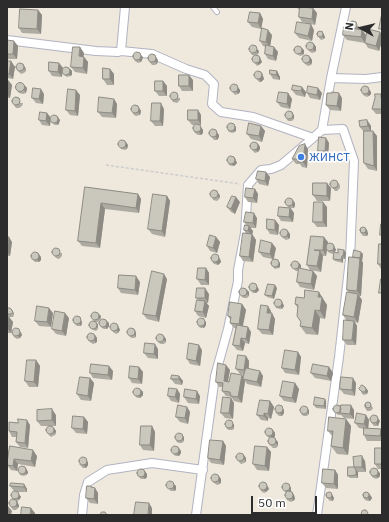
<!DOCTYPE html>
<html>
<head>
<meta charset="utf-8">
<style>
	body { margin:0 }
	#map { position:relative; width:389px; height:522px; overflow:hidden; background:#efe9dd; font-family:"IBM Plex Sans",sans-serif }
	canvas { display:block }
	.frame { position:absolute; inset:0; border:8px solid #2c2c2c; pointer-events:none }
	.north { position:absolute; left:341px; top:8px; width:40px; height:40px; -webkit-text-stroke:3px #fff; paint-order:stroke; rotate:278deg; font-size:11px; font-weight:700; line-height:16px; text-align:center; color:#2c2c2c }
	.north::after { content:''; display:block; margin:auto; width:14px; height:18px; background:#2c2c2c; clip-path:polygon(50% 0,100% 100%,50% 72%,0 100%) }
	.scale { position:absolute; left:251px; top:496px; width:66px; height:18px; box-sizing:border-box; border:2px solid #2c2c2c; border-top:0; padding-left:5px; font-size:12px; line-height:14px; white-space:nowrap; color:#2c2c2c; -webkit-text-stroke:3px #fff; paint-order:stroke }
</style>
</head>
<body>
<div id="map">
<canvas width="389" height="522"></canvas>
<div class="frame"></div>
<div class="north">N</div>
<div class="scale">50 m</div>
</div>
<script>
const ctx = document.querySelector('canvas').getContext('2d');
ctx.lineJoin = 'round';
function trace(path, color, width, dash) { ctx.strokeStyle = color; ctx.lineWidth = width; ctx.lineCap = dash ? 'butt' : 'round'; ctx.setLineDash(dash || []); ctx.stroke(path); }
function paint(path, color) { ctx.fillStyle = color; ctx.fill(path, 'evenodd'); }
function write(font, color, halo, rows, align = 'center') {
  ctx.font = font + ' "IBM Plex Sans",sans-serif'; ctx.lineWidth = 3.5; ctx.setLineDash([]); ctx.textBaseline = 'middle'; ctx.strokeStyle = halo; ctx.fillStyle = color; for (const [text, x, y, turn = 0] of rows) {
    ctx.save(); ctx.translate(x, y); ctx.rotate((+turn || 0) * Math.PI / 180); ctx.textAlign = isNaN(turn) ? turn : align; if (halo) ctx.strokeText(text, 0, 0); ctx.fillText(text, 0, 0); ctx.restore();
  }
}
const lane = new Path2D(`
	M213 7 217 12`);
const street = new Path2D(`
	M7 40 96 51 118 52 121 51 152 54 186 69 205 75 214 84 212 104 221 112 253 117 313 138 322 130 331 78 346 7
	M121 51 125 7
	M331 78 366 79 382 77
	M82 515 84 495 88 482 107 470 152 463 203 470
	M196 515 215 376 228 329 238 281V270L245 233 248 185 261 170 271 169 281 165 313 138
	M317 515 339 357 350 259 354 161 343 129 322 130`);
trace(lane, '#b1b3c1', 6);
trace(street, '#b1b3c1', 10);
trace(new Path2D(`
	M106 165 240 184`), '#ccc', 1.5, [3, 2]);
trace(lane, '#fff', 4);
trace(street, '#fff', 8);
paint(new Path2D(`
	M297 7H307L317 13 315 25 302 22 299 17 300 9H298Z
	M38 10 42 15 41 34 22 33 19 28Z
	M260 13 263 19 261 29 252 27 248 22Z
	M349 26H359V29L362 30 366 35 365 41 380 32 382 36V41L379 51 368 48 365 43 347 40 343 35 351 28Z
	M314 30 312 41 299 38 295 33Z
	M322 31 325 37 324 39 321 40 317 35Z
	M272 35 270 46 274 47 278 52 276 61 268 59 265 54 266 47 263 46 260 41Z
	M7 40 18 46 17 59H8L7 57Z
	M314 44 316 47V50L315 52 312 53 309 51 307 48Z
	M304 50V53L303 55 300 56 297 54 295 52Z
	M249 51H259L258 54 257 55 261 60 262 62 259 65 257 66 253 61 254 55H252Z
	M84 53 83 56 84 57 88 62 87 74 75 72 71 67Z
	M143 57 142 60 141 62 138 63 135 61 133 58Z
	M310 57 312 60V62L311 65 308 66 305 64 303 61Z
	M148 60H158L157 64 155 65H152Z
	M7 61H11L15 67 13 79 7 78Z
	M59 63 63 68V69H70L72 71V74L71 76 67 77 64 75 62 72V77L52 76 49 71Z
	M25 67 26 71 24 73 21 74 18 71 16 68Z
	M110 69 114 74V85H107L103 79Z
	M277 71 280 77V80L273 79 270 74Z
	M262 73 264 79 261 82H259L254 76Z
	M7 79 12 85 10 98H7Z
	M193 80V91H182L179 86Z
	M163 81 167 86V96H159L155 91Z
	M23 83 27 88 26 93 23 94 19 93 15 88Z
	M231 90H240V92L238 94 235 95Z
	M292 90 306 92 305 97 296 95Z
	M362 92H371V94L369 96 367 97 363 95Z
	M288 93 292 99 290 109 281 107 277 102Z
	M307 93H322L320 100 310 98Z
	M44 94 43 104 36 103 32 98Z
	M80 95 78 116 70 115 66 110Z
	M382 96V114H376L372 109Z
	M170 97 180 98V100L177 103 173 102Z
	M342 98 341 111 330 110 326 105Z
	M114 99 117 104 116 118 102 117 98 112Z
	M12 102 23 103 22 106 19 108H16Z
	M138 106 141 111 140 115 136 116 134 115 132 112Z
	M164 109 163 126H155L151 121Z
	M198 110 201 115V125H199L203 130V133L201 135H198L195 133 193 130 195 125H192L188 120Z
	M47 113 50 117 60 120 59 123 58 125H55L52 123 50 121V126L42 125 39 120Z
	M294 115V119L292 121H288L285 116Z
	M367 120 371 126V131L377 136V171L368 169 364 163V132L360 127Z
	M234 125 236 127V130L235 132 233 133 229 132 227 129Z
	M261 126 265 131 262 142 251 139 247 134Z
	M210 135H219V137L217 140H214Z
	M326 138 329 143 328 156H322L318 151Z
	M118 144 128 145 127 149 125 150 121 149Z
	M258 144 260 147V149L258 152 255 153 253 151 251 148Z
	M308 149 307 168 302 167 300 164H296L292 159Z
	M235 158 236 161 237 163 234 166H232L229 165 228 162Z
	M270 177 268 186 259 184 256 179Z
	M339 183 340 186V188L337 191H335L330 185Z
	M85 187 138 194 141 199 139 213 105 209 100 248 82 246 78 241Z
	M331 188 330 201H317L313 195Z
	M255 189 258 194 257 203 248 202 245 197Z
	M219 194 220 196 219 199 217 201 213 200 212 197Z
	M167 196 170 201 165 237 152 234 148 229Z
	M240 202 235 214 231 212 227 207Z
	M295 203V205L294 208H291L294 213 293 222 281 221 278 216 289 208 288 207 286 204Z
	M327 207V227H317L313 222Z
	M257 218 256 228H250L253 231 252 234 256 240 253 262 243 261 240 256 246 234 244 230 247 226 244 222Z
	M275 220 279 225 278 235 270 234 267 229Z
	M365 228 367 230 368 234 367 236H363L360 232Z
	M290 234V237L289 239 286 240 283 238 281 236Z
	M311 236 328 242V244L335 248 336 250 334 253H338L344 250 346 253 345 259H343V263L335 261 333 259 334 253 332 254 328 252 327 250 326 256H323L321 272 310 270 307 265Z
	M7 237 12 242 10 256H7Z
	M216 237 220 242 217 253 210 251 207 246Z
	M382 244V269H381L378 264Z
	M276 248 274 259 280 263V266L279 268 275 269 271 265 272 259 263 257 259 252Z
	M52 253H62V256L59 259 56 258Z
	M363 254 362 261 363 263 361 296H359L362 300 358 323 355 322 357 326 356 345H347L343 340 346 320 343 315 349 293 347 290 353 257Z
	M41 257V260L39 262H35L31 258Z
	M218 257 220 259 221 262 218 265 214 264 211 260Z
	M301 265V269L313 271 317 276 314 290 300 287 297 282 299 271H296L291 266Z
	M206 268 209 273V285H201L197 279Z
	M167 279 159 322 147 319 143 314Z
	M140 282 138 295 121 293 118 288Z
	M256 285 258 288 259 290 256 293H253L249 289Z
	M277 288 274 299 267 297 265 295Z
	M247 290 249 292V296L247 298H244L242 297 240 294Z
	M209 294 208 303H206L209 306 206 318 198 316 195 311 198 300 196 298Z
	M304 298 324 300V301L327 305 325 319 320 318 318 335 306 334 300 326 301 322 298 308 295 304Z
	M242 304 246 310 243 326 248 327 251 332 249 344 245 343 243 351 237 350 233 345 236 328H234L230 323 231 321 228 316Z
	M283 304 284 306 282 309H280L276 308 275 305Z
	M271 311V313L275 319 273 335 262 334 258 329Z
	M14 312V315L13 317H9L13 322 11 333H7V316L9 317 7 314Z
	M53 313 51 327 39 326 35 321Z
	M101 316 100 320 109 323V326L107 329H104L102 328 100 325V320L98 322H96L98 325V329L96 331 93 330 89 326 94 321 91 317Z
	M69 318 66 336 56 334 52 329Z
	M81 320 82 323 81 326H77L73 322Z
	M206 322V325L204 328H201L199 327 197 324Z
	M119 328 120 330 118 333 116 334 113 332 111 329Z
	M21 332 22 335 20 338 17 339 14 337 12 334Z
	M136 333V337L134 338H132L130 337 128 334Z
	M95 335 97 338V341L96 343 93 344 90 342 88 340Z
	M166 339V342L164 344H161L159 343 157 340Z
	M158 349V359L148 358 144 353Z
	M202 350 200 366 190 364 187 359Z
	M298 352 301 357 299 375 285 373 282 368Z
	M246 356 249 361V369L263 376 261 387 247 384 245 381 242 403 234 401 231 397 226 396 222 391 223 387H219L216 382 230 370 228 381 244 378V375L240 374 236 369Z
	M36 360 40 366 38 387H29L25 381Z
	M139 367 143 372 142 384 132 383 129 378Z
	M329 367 333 373 331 381 315 378 311 373Z
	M113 371 112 380 93 378 90 373Z
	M179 376 183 381 182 385 175 384 171 379Z
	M90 378 94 383 91 401 81 400 77 394Z
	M295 383 299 389 296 403 284 401 280 396Z
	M356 383 355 396 344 394 340 389Z
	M177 389 180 394 179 403 171 401 168 396Z
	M367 389 368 391 367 394 364 395 362 394 361 391Z
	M141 390 143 392V395L140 398H138L136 397 134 394Z
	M200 396 199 404 188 403 184 397Z
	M231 398 234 403 233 419 225 418 221 413Z
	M270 401 274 407 271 419 268 418V421L261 420 257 415Z
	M326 401V409L316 408 314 405Z
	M369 402 373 408 372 410 370 411H367L364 406Z
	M187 407 190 412 188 424 180 422 176 417Z
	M341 407 354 410V419L344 418 341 415H338L333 409Z
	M284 410V413L282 416H279L275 412Z
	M309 410V414L307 416H304L302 415 300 412Z
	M56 415V426H41L37 421Z
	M366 415 369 420 368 428 381 429 382 430V441H367L364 435V429L359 428 355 423Z
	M84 417 88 422 87 434 76 433 72 428Z
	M346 419 351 426 348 455 337 454 331 446 332 436 328 431Z
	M370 421H380L379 423 378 426H374Z
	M232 422 234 425V429L232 430H229L227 429 225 426Z
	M30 425 28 448 20 447 16 442 17 437H12L9 431Z
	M152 426 155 432 154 451 143 450 140 445Z
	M54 428 56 431 55 435 51 437 49 435 47 432Z
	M273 430 275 433V436L273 438 278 442V446L276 448H273L268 443 270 439 266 435Z
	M184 437V441L182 443H179L177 442 175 439Z
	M223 441 226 446 224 465 211 463 208 458Z
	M10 446 37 456 35 467 18 464 17 471 11 470 7 465Z
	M267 447 271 452 269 471 257 470 253 464Z
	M382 448V469H378L375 464Z
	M181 451V453L179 456H176L174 455 172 452Z
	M246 458V462L244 463 241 464 239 462 237 459Z
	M365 461 366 472H358V478H350L348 476 354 467Z
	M88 462V465L86 468H83L79 464Z
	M27 470 28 473 26 475 24 476 20 475 19 472Z
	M335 470 338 475V489L326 488 322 483Z
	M380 473V476L378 478 376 479 372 477 371 474Z
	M147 474V477L145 479H141L137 475Z
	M221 479V482L220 484 217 485 214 483 212 481Z
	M24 484 27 489V492H17L21 497 19 500 17 501 19 506 18 508 16 510H13L9 504 13 499 12 497 14 491 10 486Z
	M289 485 291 488V492H292L294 495 295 499 293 501 291 502 287 500 286 497V493L282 488Z
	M91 486 92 487 95 488 98 493V504L90 503 86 498Z
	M176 486V489L175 491H171L167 487Z
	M268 487 269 489 266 492 264 493 261 491 260 488Z
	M331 493 334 498 333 501H330L326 497Z
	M371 496 372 498 370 501H368L365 500 363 497Z`), '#aeaba2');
paint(new Path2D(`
	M313 8 317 13 315 25 312 19Z
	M38 10 42 15 41 34 37 29Z
	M260 13 263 19 261 29 258 23Z
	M311 24 314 30 312 41 308 36Z
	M268 30 272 35 270 47 266 42Z
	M362 30 366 35 365 43 361 37Z
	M322 31 325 37 324 39 322 36Z
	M380 32 382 36V41L379 51 376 46Z
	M14 41 18 46 17 59 13 54Z
	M314 44 316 47V50L315 52 313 49Z
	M80 47 84 53 83 61 79 56Z
	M274 47 278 52 276 61 273 56Z
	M302 48 304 50V53L303 55 301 53Z
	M257 49 259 51 258 54 256 51Z
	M141 55 143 57 142 60 141 62 139 60Z
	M84 57 88 62 87 74 83 68Z
	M156 57 158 60 157 64 155 61Z
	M260 57 261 60 262 62 259 65 257 63Z
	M310 57 312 60V62L311 65 309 62Z
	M11 61 15 67 13 79 9 74Z
	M59 63 63 68 62 77 58 72Z
	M23 64 25 67 26 71 24 69Z
	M70 69 72 71V74L71 76 69 74Z
	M110 69 114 74V85L110 79Z
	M277 71 280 77V80L276 75Z
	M262 73 264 79 261 82 259 79Z
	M189 75 193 80V91L189 86Z
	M8 80 12 85 10 98 7 94Z
	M163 81 167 86V96L163 91Z
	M25 86 27 88 26 93 24 90Z
	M238 87 240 90V92L238 94 237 92Z
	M302 87 306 92 305 97 301 91Z
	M318 88 322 93 320 100 317 95Z
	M41 89 44 94 43 104 39 99Z
	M369 89 371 92V94L369 96 367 94Z
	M76 90 80 95 78 116 75 111Z
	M288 93 292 99 290 109 287 104Z
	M339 93 342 98 341 111 337 106Z
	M114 99 117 104 116 118 112 113Z
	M161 103 164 109 163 126 160 121Z
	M139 108 141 111 140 115 138 112Z
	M198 110 201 115V125L198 120Z
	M47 113 51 118 50 126 46 121Z
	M292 113 294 115V119L292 117Z
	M58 117 60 120 59 123 58 125 56 122Z
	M367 120 371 126V132L368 126Z
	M234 125 236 127V130L235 132 233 130Z
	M261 126 265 131 262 142 259 136Z
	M201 127 203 130V133L201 135 199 132Z
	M373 131 377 136V171L374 166Z
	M217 132 219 135V137L217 140 216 137Z
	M326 138 329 143 328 156 325 151Z
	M126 142 128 145 127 149 125 146Z
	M258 144 260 147V149L258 152 256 150Z
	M305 144 308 149 307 168 303 162Z
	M235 158 236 161 237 163 234 166 232 164Z
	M266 172 270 177 268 186 265 181Z
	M327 183 331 188 330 201 327 196Z
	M255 189 258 194 257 203 253 198Z
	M217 191 220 196 219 199 218 196Z
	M138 194 141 199 139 213 136 208Z
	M167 196 170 201 165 237 162 231Z
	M236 197 240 202 235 214 231 209Z
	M293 200 295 203V205L294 208 292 205Z
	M323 202 327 207V227L323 222Z
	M101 203 105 209 100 248 96 243Z
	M290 208 294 213 293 222 289 217Z
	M254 213 257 218 256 228 253 223Z
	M275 220 279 225 278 235 275 230Z
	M249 226 253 231 252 236 248 231Z
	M365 228 367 230 368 234 367 236 365 233Z
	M288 231 290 234V237L289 239 287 236Z
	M252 234 256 240 253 262 249 257Z
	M9 237 12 242 10 256 7 252Z
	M216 237 220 242 217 253 213 248Z
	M324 237 328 242 326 256 323 250Z
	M272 243 276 248 273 260 270 254Z
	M334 245 335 248 336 250 334 253 333 250Z
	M344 250 346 253 345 259 343 256Z
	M320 251 323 256 321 272 317 266Z
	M361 252 363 254 362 261 363 263 361 296 357 291 360 258Z
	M39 254 41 257V260L39 262 37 259Z
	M342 256 343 259V263L341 260Z
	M218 257 220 259 221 262 218 265 216 262Z
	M278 261 280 263V266L279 268 277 266Z
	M299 263 301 265V269L299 267Z
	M206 268 209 273V285L205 280Z
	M313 271 317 276 314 290 311 284Z
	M164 274 167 279 159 322 156 316Z
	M136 276 140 282 138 295 135 290Z
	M256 285 258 288 259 290 256 293 254 291Z
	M275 285 277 288 274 299 272 296Z
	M205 288 209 294 208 303 205 298Z
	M247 290 249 292V296L247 294Z
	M319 292 327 305 325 319 320 311 318 297Z
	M358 294 362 300 358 323 354 317Z
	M205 301 209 306 206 318 203 312Z
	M282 301 283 304 284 306 282 309 281 306Z
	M242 304 246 310 242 329 239 324Z
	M268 306 271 311 270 318 267 313Z
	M49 308 53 313 51 327 47 322Z
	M315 310 320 318 318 335 312 328Z
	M65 313 69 318 66 336 62 331Z
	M272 313 275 319 273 335 269 330Z
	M99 314 101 316 100 320 99 318Z
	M9 317 13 322 11 333 7 328Z
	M80 317 82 323 81 326 79 323Z
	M204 320 206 322V325L204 328 202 325Z
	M107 321 109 323V326L107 329 105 326Z
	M354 321 357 326 356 345 352 340Z
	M97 323 98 325V329L97 327Z
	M118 325 119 328 120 330 118 333 117 330Z
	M248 327 251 332 249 344 246 339Z
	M19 330 22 335 20 338 18 336Z
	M135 330 136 333V337L134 334Z
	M95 335 97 338V341L96 343 94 340Z
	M164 336 166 339V342L164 340Z
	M241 338 245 343 243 351 240 346Z
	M155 344 158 349V359L154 354Z
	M199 345 202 350 200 366 196 361Z
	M298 352 301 357 299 375 295 370Z
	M246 356 249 361 248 375 244 370Z
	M36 360 40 366 38 387 34 382Z
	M226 365 230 370 227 386 224 381Z
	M109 366 113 371 112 380 108 375Z
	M139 367 143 372 142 384 138 379Z
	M329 367 333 373 331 381 327 376Z
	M260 371 263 376 261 387 257 382Z
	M242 375 245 379H243L245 381 242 403 238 397Z
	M179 376 183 381 182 385 179 379Z
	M90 378 94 383 91 401 88 396Z
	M353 378 356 383 355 396 352 390Z
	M295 383 299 389 296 403 292 398Z
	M365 387 368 391 367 394 365 392Z
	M177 389 180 394 179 403 175 397Z
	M141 390 143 392V395L140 398 139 395Z
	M197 391 200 396 199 404 196 399Z
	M231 398 234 403 233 419 229 413Z
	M325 399 326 401V409L324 406Z
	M270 401 274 407 271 419 268 414Z
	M351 405 354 410V419L350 414Z
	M187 407 190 412 188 424 185 418Z
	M282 408 284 410V413L282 416 280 413Z
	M307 408 309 410V414L307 412Z
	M52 409 56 415V426L52 420Z
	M264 413 268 418V421L264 416Z
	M366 415 369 420 368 430 364 424Z
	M84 417 88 422 87 434 83 429Z
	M378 418 380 421 379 423 378 426 376 423Z
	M346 419 351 426 348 455 343 448Z
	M27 420 30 425 28 448 25 443Z
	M232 422 234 425V429L232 426Z
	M152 426 155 432 154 451 150 445Z
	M54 428 56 431 55 435 54 432Z
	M381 429 382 430V439L380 436Z
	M273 430 275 433V436L272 439 271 436Z
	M182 435 184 437V441L182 439Z
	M276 440 278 442V446L276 443Z
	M223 441 226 446 224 465 220 460Z
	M267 447 271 452 269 471 265 466Z
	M179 448 181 451V453L179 456 177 454Z
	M33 450 37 456 35 467 31 461Z
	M244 455 246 458V462L244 459Z
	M362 456 365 461 366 472 362 467Z
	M14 459 18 464 17 471 13 466Z
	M86 460 88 462V465L86 468 84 465Z
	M26 468 27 470 28 473 26 475 25 473Z
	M335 470 338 475V489L334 484Z
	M356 470 358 472V478L356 475Z
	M145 471 147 474V477L145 479 143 476Z
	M378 471 380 473V476L378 478 376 476Z
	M219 476 221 479V482L220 484 218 481Z
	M24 484 27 489V492L24 487Z
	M174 484 176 486V489L175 491 173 488Z
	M266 484 268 487 269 489 266 492 264 490Z
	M289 485 291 488V491L289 494 287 491Z
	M91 486 94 490 95 488 98 493V504L94 499Z
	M292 492 294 495 295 499 293 501 292 498Z
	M331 493 334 498 333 501 331 498Z
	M369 493 372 498 370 501 368 498Z
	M19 494 21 497 19 500 17 498Z
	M17 500 19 506 18 508 16 506Z
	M149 503 152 508V515H148Z
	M8 506 12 511 11 515H7Z
	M31 508 35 513V515H30Z`), '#8d8b84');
const building = new Path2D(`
	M300 7 313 8 312 19 299 17Z
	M20 9 38 10 37 29 19 28Z
	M250 12 260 13 258 23 248 22Z
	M382 13V29H379Z
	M349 25a4 4 0 1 1 8 0a4 4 0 1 1-8 0Z
	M297 22 311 24 308 36 295 33Z
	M344 27 362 30 361 37 343 35Z
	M262 28 268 30 266 42 260 41Z
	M368 29 380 32 376 46 365 43Z
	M317 34a3 3 0 1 1 6 0a3 3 0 1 1-6 0Z
	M7 40 14 41 13 54H7Z
	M306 46a4 4 0 1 1 8 0a4 4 0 1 1-8 0Z
	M266 45 274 47 273 56 265 54Z
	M249 49a4 4 0 1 1 8 0a4 4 0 1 1-8 0Z
	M294 50a4 4 0 1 1 8 0a4 4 0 1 1-8 0Z
	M73 47H80L79 56 84 57 83 68 71 67Z
	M133 56a4 4 0 1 1 8 0a4 4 0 1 1-8 0Z
	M148 58a4 4 0 1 1 8 0a4 4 0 1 1-8 0Z
	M252 59a4 4 0 1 1 8 0a4 4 0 1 1-8 0Z
	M302 59a4 4 0 1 1 8 0a4 4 0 1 1-8 0Z
	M7 61H11L9 74H7Z
	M49 62 59 63 58 72 49 71Z
	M16 67a4 4 0 1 1 8 0a4 4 0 1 1-8 0Z
	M62 71a4 4 0 1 1 8 0a4 4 0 1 1-8 0Z
	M103 68 110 69V79H103Z
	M270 70 277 71 276 75 270 74Z
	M254 75a4 4 0 1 1 8 0a4 4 0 1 1-8 0Z
	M179 75H189V86H179Z
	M155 81H163V91H155Z
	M15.5 87a4.5 4.5 0 1 1 9 0a4.5 4.5 0 1 1-9 0Z
	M230 88a4 4 0 1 1 8 0a4 4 0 1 1-8 0Z
	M293 85 302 87 301 91 292 90Z
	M308 86 318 88 317 95 307 93Z
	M361 90a4 4 0 1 1 8 0a4 4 0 1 1-8 0Z
	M33 88 41 89 39 99 32 98Z
	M68 89 76 90 75 111 66 110Z
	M279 92 288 93 287 104 277 102Z
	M332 92 339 93 337 106 326 105 327 93H332Z
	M170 96a4 4 0 1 1 8 0a4 4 0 1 1-8 0Z
	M375 94H381V98H382V109H372L375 98Z
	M12 101a4 4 0 1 1 8 0a4 4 0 1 1-8 0Z
	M99 97 114 99 112 113 98 112Z
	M152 103H161L160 121H151Z
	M131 109a4 4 0 1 1 8 0a4 4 0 1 1-8 0Z
	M188 110H198V120H188Z
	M285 115a4 4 0 1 1 8 0a4 4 0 1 1-8 0Z
	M40 112 47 113 46 121 39 120Z
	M50 119a4 4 0 1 1 8 0a4 4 0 1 1-8 0Z
	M367 120 368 126 360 127 359 121Z
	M249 123 261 126 259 136 247 134Z
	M227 127a4 4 0 1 1 8 0a4 4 0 1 1-8 0Z
	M193 128a4 4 0 1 1 8 0a4 4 0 1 1-8 0Z
	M209 133a4 4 0 1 1 8 0a4 4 0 1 1-8 0Z
	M364 131H373L374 166 364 163Z
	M319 137 326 138 325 151H318Z
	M118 144a4 4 0 1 1 8 0a4 4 0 1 1-8 0Z
	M250 146a4 4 0 1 1 8 0a4 4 0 1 1-8 0Z
	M305 144 303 162H298L299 159H292L299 146Z
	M227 160a4 4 0 1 1 8 0a4 4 0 1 1-8 0Z
	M258 171 266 172 265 181 256 179Z
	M330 184a4 4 0 1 1 8 0a4 4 0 1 1-8 0Z
	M313 183H327V196L313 195Z
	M85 187 138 194 136 208 101 203 96 243 78 241Z
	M246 188 255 189 253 198 245 197Z
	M210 194a4 4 0 1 1 8 0a4 4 0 1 1-8 0Z
	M153 194 167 196 162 231 148 229Z
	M232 196 236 197 231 209 227 207Z
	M285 202a4 4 0 1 1 8 0a4 4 0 1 1-8 0Z
	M314 202H323V222H313Z
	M279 207 290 208 289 217 278 216Z
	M246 212 254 213 253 223 244 222Z
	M267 219 275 220V230L267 229Z
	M381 224H382V235H380Z
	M245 225 249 226 248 231 244 230Z
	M360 230a3 3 0 1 1 6 0a3 3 0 1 1-6 0Z
	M280 233a4 4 0 1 1 8 0a4 4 0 1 1-8 0Z
	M243 233 252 234 249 257 240 256Z
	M210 235 216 237 213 248 207 246Z
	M311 236 324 237 323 250H314L320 251 317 266 307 265Z
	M7 237H9L7 249Z
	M261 240 272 243 270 254 259 252Z
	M326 247a4 4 0 1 1 8 0a4 4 0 1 1-8 0Z
	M379 244H382V264H378Z
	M52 252a4 4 0 1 1 8 0a4 4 0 1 1-8 0Z
	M338 249 344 250 343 256H342L341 260 333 259 334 252 338 253Z
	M354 250 361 252 360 258 353 257Z
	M31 256a4 4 0 1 1 8 0a4 4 0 1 1-8 0Z
	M211 258a4 4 0 1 1 8 0a4 4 0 1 1-8 0Z
	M349 257 360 258 357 291 347 290Z
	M271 263a4 4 0 1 1 8 0a4 4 0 1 1-8 0Z
	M291 265a4 4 0 1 1 8 0a4 4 0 1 1-8 0Z
	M198 268H206L205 280 197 279Z
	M299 268 313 271 311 284 297 282Z
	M152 271 164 274 156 316 143 314Z
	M119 275 136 276 135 290 118 288Z
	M381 279H382V293H379Z
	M249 287a4 4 0 1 1 8 0a4 4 0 1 1-8 0Z
	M268 284 275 285 272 296 265 295Z
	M197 288H205V298H196Z
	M239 292a4 4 0 1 1 8 0a4 4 0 1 1-8 0Z
	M305 290 319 292 318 297H322L320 311 315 310 312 328 300 326 301 322 297 316 298 305 295 304 296 297 304 298Z
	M347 292 358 294 354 317 343 315Z
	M274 303a4 4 0 1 1 8 0a4 4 0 1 1-8 0Z
	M197 300 205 301 203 312 195 311Z
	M230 302 242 304 239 324 230 323 231 317 228 316Z
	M261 305 268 306 267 313H272L269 330 258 329Z
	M37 306 49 308 47 322 35 321Z
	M7 308H10L12 310 13 313 11 314H7Z
	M55 311 65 313 62 331 52 329Z
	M91 316a4 4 0 1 1 8 0a4 4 0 1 1-8 0Z
	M7 316 9 317 7 327Z
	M73 320a4 4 0 1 1 8 0a4 4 0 1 1-8 0Z
	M197 322a4 4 0 1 1 8 0a4 4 0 1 1-8 0Z
	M99 323a4 4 0 1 1 8 0a4 4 0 1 1-8 0Z
	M344 320 354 321 352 340H343Z
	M89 325a4 4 0 1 1 8 0a4 4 0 1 1-8 0Z
	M110 327a4 4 0 1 1 8 0a4 4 0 1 1-8 0Z
	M237 325 248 327 246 339 241 338 240 346 233 345Z
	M12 332a4 4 0 1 1 8 0a4 4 0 1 1-8 0Z
	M127 332a4 4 0 1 1 8 0a4 4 0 1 1-8 0Z
	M87 337a4 4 0 1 1 8 0a4 4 0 1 1-8 0Z
	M156 338a4 4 0 1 1 8 0a4 4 0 1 1-8 0Z
	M145 343 155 344 154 354 144 353Z
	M189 343 199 345 196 361 187 359Z
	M285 350 298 352 295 370 282 368Z
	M238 355 246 356 244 370 236 369Z
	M27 360H36L34 382 25 381Z
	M218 363 226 365 224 381 229 382 231 373 242 375 238 397 231 396 230 392 222 391 223 383 216 382Z
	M91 364 109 366 108 375 90 373Z
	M313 364 329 367 327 376 311 373Z
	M130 366 139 367 138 379 129 378Z
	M246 368 260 371 257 382 243 379Z
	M172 375 179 376V379H171Z
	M80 377 90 378 88 396 77 394Z
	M341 377 353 378 352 390 340 389Z
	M283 381 295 383 292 398 280 396Z
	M362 385 365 387 366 389 365 392H363L361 391 359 389Z
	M169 388 177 389 175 397 168 396Z
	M133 392a4 4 0 1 1 8 0a4 4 0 1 1-8 0Z
	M185 389 197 391 196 399 184 397Z
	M223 397 231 398 229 413H221Z
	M315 397 325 399 324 406 314 405Z
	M260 400 270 401 268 414 264 413V416L257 415Z
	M365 405a3 3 0 1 1 6 0a3 3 0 1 1-6 0Z
	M178 405 187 407 185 418 176 417Z
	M341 405H351L350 414 340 413Z
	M333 409a4 4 0 1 1 8 0a4 4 0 1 1-8 0Z
	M275 409a4 4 0 1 1 8 0a4 4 0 1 1-8 0Z
	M300 410a4 4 0 1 1 8 0a4 4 0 1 1-8 0Z
	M52 409V420L37 421V410Z
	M357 413 366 415 364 424 355 423Z
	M370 419a4 4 0 1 1 8 0a4 4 0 1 1-8 0Z
	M73 416 84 417 83 429 72 428Z
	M329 417 346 419 343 448 331 446 333 431H328Z
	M18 419 27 420 25 443 16 442 17 432 9 431V422L18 423Z
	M225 424a4 4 0 1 1 8 0a4 4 0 1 1-8 0Z
	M141 426H152L150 445H140Z
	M46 430a4 4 0 1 1 8 0a4 4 0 1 1-8 0Z
	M364 428 381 429 380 436 364 435Z
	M265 432a4 4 0 1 1 8 0a4 4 0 1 1-8 0Z
	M175 437a4 4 0 1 1 8 0a4 4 0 1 1-8 0Z
	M268 441a4 4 0 1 1 8 0a4 4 0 1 1-8 0Z
	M210 440 223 441 220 460 208 458Z
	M10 446 33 450 31 461 14 459 13 466 7 465Z
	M255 446 267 447 265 466 253 464Z
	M171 450a4 4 0 1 1 8 0a4 4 0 1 1-8 0Z
	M375 448H382V464H375Z
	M236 457a4 4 0 1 1 8 0a4 4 0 1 1-8 0Z
	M362 456V467H354L353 457Z
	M79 461a4 4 0 1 1 8 0a4 4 0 1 1-8 0Z
	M18 470a4 4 0 1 1 8 0a4 4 0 1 1-8 0Z
	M348 467H354L356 470V475L348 476Z
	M370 472a4 4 0 1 1 8 0a4 4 0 1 1-8 0Z
	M323 469 335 470 334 484 322 483Z
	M137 473a4 4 0 1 1 8 0a4 4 0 1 1-8 0Z
	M211 478a4 4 0 1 1 8 0a4 4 0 1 1-8 0Z
	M166 485a4 4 0 1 1 8 0a4 4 0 1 1-8 0Z
	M259 486a4 4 0 1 1 8 0a4 4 0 1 1-8 0Z
	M11 483 24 484V487L10 486Z
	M282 487a4 4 0 1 1 8 0a4 4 0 1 1-8 0Z
	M87 486H91V487L95 488 94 499 86 498Z
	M11 495a4 4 0 1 1 8 0a4 4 0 1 1-8 0Z
	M285 495a4 4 0 1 1 8 0a4 4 0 1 1-8 0Z
	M326 495a3 3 0 1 1 6 0a3 3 0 1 1-6 0Z
	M363 495a3 3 0 1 1 6 0a3 3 0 1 1-6 0Z
	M9 503a4 4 0 1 1 8 0a4 4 0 1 1-8 0Z
	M136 502 149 503 148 515H134Z
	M22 507 31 508 30 515H21Z
	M364 510H366L368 513 367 515H362L361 514 362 511Z
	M102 512H105L107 515H100Z`);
paint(building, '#cac7bc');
trace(building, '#8d8b84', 1);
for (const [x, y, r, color] of [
	[301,157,4,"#3f7fe0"]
]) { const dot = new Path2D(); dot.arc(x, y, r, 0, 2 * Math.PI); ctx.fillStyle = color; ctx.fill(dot); trace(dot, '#fff', 1.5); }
write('14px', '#366cbe', '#fff', [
	["жинст",309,157]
], 'left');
</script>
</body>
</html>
